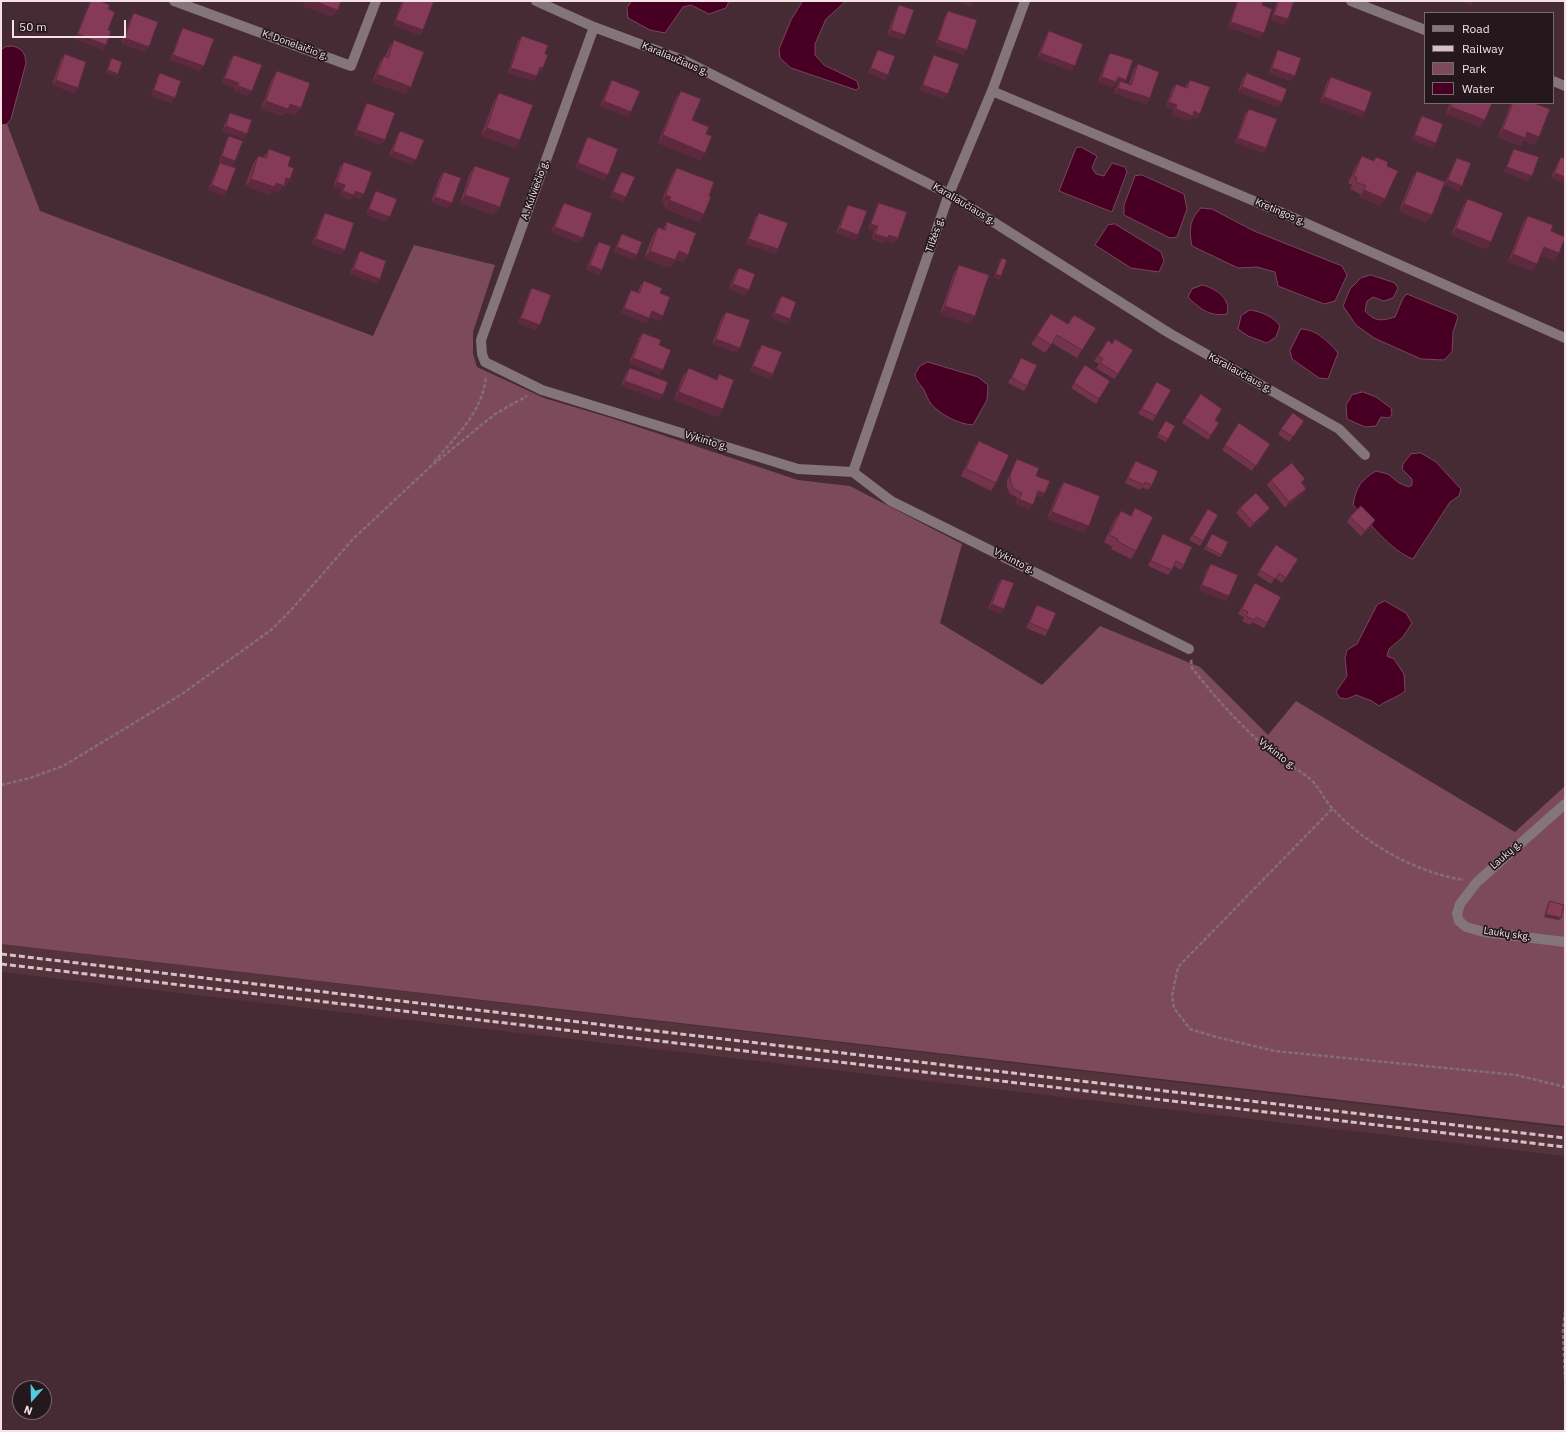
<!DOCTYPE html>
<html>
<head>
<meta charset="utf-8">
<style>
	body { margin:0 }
	#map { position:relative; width:1566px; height:1432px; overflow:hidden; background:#462b34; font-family:"IBM Plex Sans",sans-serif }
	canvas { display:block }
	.frame { position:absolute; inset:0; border:2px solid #f4e2e7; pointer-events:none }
	.legend { position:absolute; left:1424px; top:12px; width:130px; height:92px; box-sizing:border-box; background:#24181c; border:1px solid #77696d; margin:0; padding:5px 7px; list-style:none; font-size:12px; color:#f4e2e7 }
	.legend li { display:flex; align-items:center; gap:8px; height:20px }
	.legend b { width:20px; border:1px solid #77696d }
	.north { position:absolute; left:12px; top:1380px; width:40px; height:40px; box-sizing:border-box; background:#24181c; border:1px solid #77696d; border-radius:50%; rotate:200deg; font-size:11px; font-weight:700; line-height:16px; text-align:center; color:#f4e2e7 }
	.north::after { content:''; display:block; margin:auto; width:14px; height:18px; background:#53cbdc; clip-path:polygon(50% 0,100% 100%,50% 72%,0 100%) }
	.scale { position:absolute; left:12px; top:20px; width:114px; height:18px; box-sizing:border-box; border:2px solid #f4e2e7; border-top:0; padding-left:5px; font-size:12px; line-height:14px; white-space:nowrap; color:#f4e2e7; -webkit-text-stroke:3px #24181c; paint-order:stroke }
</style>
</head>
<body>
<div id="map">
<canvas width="1566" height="1432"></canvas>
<div class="frame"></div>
<ul class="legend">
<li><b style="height:5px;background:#837579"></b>Road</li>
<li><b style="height:5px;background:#d4c0c6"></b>Railway</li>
<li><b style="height:11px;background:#7c4a5b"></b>Park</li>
<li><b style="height:11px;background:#470023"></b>Water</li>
</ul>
<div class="north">N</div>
<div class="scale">50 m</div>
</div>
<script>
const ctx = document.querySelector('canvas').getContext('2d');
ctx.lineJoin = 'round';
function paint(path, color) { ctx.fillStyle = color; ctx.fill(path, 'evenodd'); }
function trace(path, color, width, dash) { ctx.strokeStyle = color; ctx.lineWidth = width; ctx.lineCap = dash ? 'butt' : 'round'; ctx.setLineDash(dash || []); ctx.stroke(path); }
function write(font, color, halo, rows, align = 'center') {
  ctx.font = font + ' "IBM Plex Sans",sans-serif'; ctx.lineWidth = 3.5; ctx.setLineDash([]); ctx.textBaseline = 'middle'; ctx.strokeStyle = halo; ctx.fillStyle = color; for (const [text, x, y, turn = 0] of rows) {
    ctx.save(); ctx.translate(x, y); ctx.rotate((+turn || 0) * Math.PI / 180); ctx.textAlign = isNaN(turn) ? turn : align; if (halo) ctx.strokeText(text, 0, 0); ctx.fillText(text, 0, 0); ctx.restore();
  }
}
paint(new Path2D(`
	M1 944 1565 1128V1156L1 972Z`), '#54333d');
paint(new Path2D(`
	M13 46C23 49 25 53 26 63L11 119 7 124 40 211 373 336 414 245 495 265 473 332V354L477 367 544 398 611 418 798 480 850 486 962 544 940 623 1042 685 1100 626 1200 667 1268 735 1296 701 1515 832 1565 786V1126L1 944V50L5 47Z`), '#7c4a5b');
const water = new Path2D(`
	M632 1H729L726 8 709 14 691 5 683 7 665 33 650 30 628 18 627 8Z
	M803 1H846L826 19 815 44V55L824 65 857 81 859 88 856 90 791 68 780 58 779 49 791 20Z
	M13 46C23 49 25 53 26 63L11 119 7 124 1 125V50L5 47Z
	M1081 147 1097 156 1092 168 1096 174 1104 176 1112 163 1125 167 1127 172 1112 212 1059 191 1076 148Z
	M1142 175 1184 194 1187 209 1177 237 1170 238 1124 215V205L1135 176Z
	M1201 208 1212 209 1254 231 1342 266 1347 275 1335 301 1324 304 1278 286 1275 272 1257 267 1238 268 1192 246C1189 230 1189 220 1201 208Z
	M1115 224 1161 252 1164 261 1159 272 1131 268 1095 245 1108 225Z
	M1371 275 1395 283 1398 288 1393 298 1384 301 1373 297 1367 301 1365 311C1375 322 1381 321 1395 317L1403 298 1407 294 1456 314 1458 317 1453 332 1452 352 1444 360 1421 359 1374 338 1356 325 1343 306 1350 289 1361 278Z
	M1203 285C1216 289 1231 298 1227 314 1210 317 1200 309 1188 297L1192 289Z
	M1250 310C1262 312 1273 316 1280 326L1276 337 1267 343 1248 336 1238 329 1241 316Z
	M1301 329C1316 329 1329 342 1338 353L1328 379 1319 378 1292 359 1290 351Z
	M928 362 978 377 988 385 987 400 973 425C958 424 941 415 931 404 928 400 926 394 924 390 920 384 916 381 915 374L920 366Z
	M1363 392 1376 397 1391 408 1392 414 1389 418 1381 417 1376 426 1365 427 1347 419 1346 405 1352 395Z
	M1421 453 1436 462 1461 489 1459 496 1450 502 1413 559C1391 551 1369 522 1353 505 1356 487 1361 480 1376 471L1388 474 1399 483 1409 487 1412 485V479L1402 469 1403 464 1411 454Z
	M1385 601 1406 613 1412 623 1403 637 1389 649 1387 656 1394 659 1404 674 1405 691C1395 699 1388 699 1379 706L1372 701 1356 695 1347 699 1340 698 1336 692 1347 676 1345 658 1347 650 1357 644 1377 605Z`);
paint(water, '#470023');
trace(water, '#7b445e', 1);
trace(new Path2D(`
	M434 462C455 437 483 412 486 376
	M1191 660 1192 668C1219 702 1248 735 1283 761 1291 767 1301 771 1309 778 1319 786 1324 800 1333 809 1365 844 1417 873 1464 880
	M1 785 30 778 63 766 182 694 271 630 292 609 353 539 430 467 495 414 527 396
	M1332 809 1178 967 1172 996 1174 1008 1190 1029 1216 1037 1275 1051 1516 1075 1565 1087
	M1565 1311 1563 1331 1565 1379`), '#856d75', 2.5, [4, 2]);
trace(new Path2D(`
	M174 1 351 66 376 1
	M536 1 594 27 685 61 949 194 1169 333 1339 429 1365 455
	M1351 1 1425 30
	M594 27 481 340 482 354 485 362 542 390 798 469 853 472 891 501 1189 649
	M1553 81 1565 86
	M992 91 1285 214 1565 338
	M853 472 949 194 992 91 1025 1
	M1565 804 1477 882 1460 904 1457 914 1459 921 1466 927 1484 932 1565 942`), '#837579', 10);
trace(new Path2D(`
	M1 954 1565 1138
	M1 964 1565 1147`), '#d4c0c6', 3, [6, 3]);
paint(new Path2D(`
	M90 1H100L108 9V30L103 50 75 39 89 3Z
	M402 1H434L423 30 420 35 393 25Z
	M1237 1H1263L1262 5 1260 38 1228 27Z
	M1277 1H1294L1288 19 1284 25 1271 20Z
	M899 5 905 35 902 40 887 35 896 10Z
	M948 11 964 55 935 45 945 16Z
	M134 13 145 52 121 43 130 19Z
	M183 28 200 71 170 60 180 33Z
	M1049 31 1071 71 1037 58 1046 36Z
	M522 36 545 54 540 73H538L534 81 508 73 518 41Z
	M394 40 405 94 372 82 379 64 384 56 385 57 389 48Z
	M878 50 888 75 885 80 868 73 875 55Z
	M1278 50 1291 81 1269 73 1275 55Z
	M1110 53 1126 80 1124 82 1129 84 1134 69 1138 64 1150 98 1146 104 1114 93 1117 86 1119 83H1116L1113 87 1098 82 1107 58Z
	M65 54 78 88 74 93 52 85 61 59Z
	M234 55 248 96 234 91 235 88 222 83 230 60Z
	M934 55 944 99 920 90 931 60Z
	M112 58 116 76 106 73 110 60Z
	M277 71 295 116 286 112 283 116 261 109 272 79Z
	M160 73 171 103 151 96 157 78Z
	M1247 73 1282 102 1278 107 1238 92 1243 78Z
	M1331 77 1362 117 1320 102 1327 82Z
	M612 80 628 117 600 106 609 85Z
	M1190 80 1197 119 1192 117 1189 121 1172 115 1174 110 1166 107 1172 89 1176 84 1185 88 1186 85Z
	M681 91 692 120 706 134 705 153 700 160 658 143 676 98Z
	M499 93 520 140 515 148 481 136 494 101Z
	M367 103 381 145 354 135 364 108Z
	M1450 103H1492L1480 127 1446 114Z
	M1511 103H1534L1539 137 1534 145 1523 140 1520 146 1498 137Z
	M1249 109 1266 148 1263 153 1235 143 1245 114Z
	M230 113 244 139 222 131 227 118Z
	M1422 116 1432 148 1412 140 1419 121Z
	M400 131 413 165 389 156 397 136Z
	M229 136 235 161 232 166 219 162 226 141Z
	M588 137 608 175 604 180 575 168 585 142Z
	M269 149 288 166 290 179 285 187 283 186 278 193 272 191 270 195 245 186 253 164 258 156 263 158Z
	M1514 149 1528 181 1504 172 1511 154Z
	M1362 156 1373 161 1376 157 1387 166 1385 199 1380 206 1359 197 1360 194 1350 189 1352 185 1348 183 1357 164Z
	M1561 157 1565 184 1551 178 1558 162Z
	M1457 158 1462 186 1458 191 1444 185 1454 163Z
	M344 162 361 199 353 196 350 200 340 196 342 190 333 187 340 167Z
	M220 163 224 196 208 190 217 168Z
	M475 166 494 215 460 203 470 173Z
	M677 168 709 196 704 214 699 222 664 208 665 204 661 203 672 175Z
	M1417 171 1432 215 1426 223 1399 211 1412 178Z
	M444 172 448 208 431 202 440 177Z
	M622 172 623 202 610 197 618 177Z
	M376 191 386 222 366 214 373 196Z
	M1468 199 1491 242 1486 249 1451 235 1463 206Z
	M564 203 579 243 551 232 561 208Z
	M879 203 894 243 886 240 884 243 872 239 874 231 868 229 876 208Z
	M848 205 858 235 855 240 836 233 845 210Z
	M325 213 345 250 341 255 312 244 322 218Z
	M759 213 778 249 775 254 746 244 755 218Z
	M1528 216 1551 231 1554 261 1541 255 1537 264 1532 271 1508 262 1523 223Z
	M667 222 688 255 683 262 676 259 670 268 644 258 653 235 658 227 663 229Z
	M622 234 634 260 614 252 619 239Z
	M599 242V275L586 270 595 247Z
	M360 251 380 279 376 284 350 274 357 256Z
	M1002 258 1001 276 999 279 994 277 1000 260Z
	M959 265 970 324 940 314 954 273Z
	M739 268 749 290 745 295 729 289 735 273Z
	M644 281 660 293 663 316 659 321 650 317 646 323 621 313 628 295 631 290 638 292 640 286Z
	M532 288 536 330 518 323 529 293Z
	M782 296 790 319 786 324 772 318 778 301Z
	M726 312 740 348 737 353 712 344 722 317Z
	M1051 314 1068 324 1074 315 1082 350 1077 358 1052 343 1045 353 1031 344Z
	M643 333 659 345 660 375 629 363 639 338Z
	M762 345 773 374 770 379 750 371 758 350Z
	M1104 346 1118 374 1114 379 1096 368 1099 364 1094 361Z
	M1021 358 1027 386 1024 391 1008 383 1018 363Z
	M1085 365 1099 399 1096 404 1071 388Z
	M630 368 663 395 659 400 621 386 626 373Z
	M689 368 716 379 719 374 723 409 718 417 674 400 683 376Z
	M1157 382 1156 416 1153 421 1138 414 1153 387Z
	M1201 394 1215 420 1219 423 1208 440 1182 423Z
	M1293 413 1304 421 1289 442 1278 434Z
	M1166 421 1168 439 1166 442 1157 437Z
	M1239 423 1270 444 1252 471 1222 450Z
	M979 441 996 483 991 491 961 476 974 448Z
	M1017 459 1036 476 1041 498 1036 496 1029 510 1016 504 1018 498 1010 494 1007 488V481L1014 464Z
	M1136 461 1152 485 1148 490 1142 487 1140 490 1125 483 1132 466Z
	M1305 479 1302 483 1306 489 1303 494 1285 508 1267 485 1271 480Z
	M1064 482 1083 533 1047 519 1059 489Z
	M1135 508 1136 551 1131 559 1111 549 1112 547 1104 542 1115 519 1121 511 1130 516Z
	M1240 508 1266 513 1250 528 1236 513Z
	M1208 509 1203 541 1200 546 1189 540Z
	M1350 517 1372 525 1361 536 1347 522Z
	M1163 534 1184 565 1181 570 1174 566 1168 575 1148 566 1160 539Z
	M1212 534 1222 555 1220 557 1204 549Z
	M1272 550 1298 559 1282 583 1275 578 1271 584 1257 575Z
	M1211 564 1229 596 1226 601 1199 590 1207 569Z
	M1002 579 1004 609 1000 614 988 609 998 584Z
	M1255 583 1267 623 1264 628 1252 622 1250 625 1242 621 1244 617 1238 614 1252 588Z
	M1037 605 1048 631 1045 636 1026 628 1034 610Z
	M1550 901 1559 920 1544 917 1548 903Z`), '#72334b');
paint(new Path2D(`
	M305 1H314L338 10 332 17 302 6Z
	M954 1H971L973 2 970 7Z
	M1459 1H1474L1471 6Z
	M1274 15 1288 19 1284 25 1271 20Z
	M396 20 423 30 420 35 393 25Z
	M1231 22 1264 33 1260 38 1228 27Z
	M891 30 905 35 902 40 887 35Z
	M78 34 106 45 103 50 75 39Z
	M125 38 149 47 145 52 121 43Z
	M938 40 967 50 964 55 935 45Z
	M1041 53 1075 66 1071 71 1037 58Z
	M173 55 204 66 200 71 170 60Z
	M540 67 543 68 540 73 537 72Z
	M511 68 537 76 534 81 508 73Z
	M871 68 888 75 885 80 868 73Z
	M1272 68 1295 76 1291 81 1269 73Z
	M108 70 118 74 116 76 106 73Z
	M377 74 411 87 405 94 372 82Z
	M1102 77H1118L1126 80 1122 85 1120 81 1119 83H1116L1113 87 1098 82Z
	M225 78 239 83 235 88 222 83Z
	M56 80 78 88 74 93 52 85Z
	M923 85 948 94 944 99 920 90Z
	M238 86 252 91 248 96 234 91Z
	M1242 87 1282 102 1278 107 1238 92Z
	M1118 88 1150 98 1146 104 1114 93Z
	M154 90 175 98 171 103 151 96Z
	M1324 97 1365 112 1362 117 1320 102Z
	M266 101 290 104 301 108 295 116 286 112 283 116 261 109Z
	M604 101 631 112 628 117 600 106Z
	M1169 102 1177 105 1174 110 1166 107Z
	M1451 107 1485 120 1480 127 1446 114Z
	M1176 109 1194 111 1200 114 1197 119 1192 117 1189 121 1172 115Z
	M226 126 247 134 244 139 222 131Z
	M487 128 520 140 515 148 481 136Z
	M1503 129 1527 132 1539 137 1534 145 1523 140 1520 146 1498 137Z
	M357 130 385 140 381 145 354 135Z
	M663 135 705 153 700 160 658 143Z
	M1415 135 1436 143 1432 148 1412 140Z
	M1238 138 1266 148 1263 153 1235 143Z
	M393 151 416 160 413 165 389 156Z
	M222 156 235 161 232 166 219 162Z
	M578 163 608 175 604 180 575 168Z
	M1507 167 1532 176 1528 181 1504 172Z
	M1555 173 1565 177V184L1551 178Z
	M286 178 290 179 285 187 283 186 278 193 272 191 270 195 245 186 251 179 276 183Z
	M1448 180 1462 186 1458 191 1444 185Z
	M337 182 345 185 342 190 333 187Z
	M212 185 227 191 224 196 208 190Z
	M1364 190 1385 199 1380 206 1359 197Z
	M343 191H355L364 194 361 199 353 196 350 200 340 196Z
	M613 192 626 197 623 202 610 197Z
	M465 195 500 207 494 215 460 203Z
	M666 195 671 197 665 204 661 203Z
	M435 197 452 203 448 208 431 202Z
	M669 200 704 214 699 222 664 208Z
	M1404 204 1432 215 1426 223 1399 211Z
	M369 209 390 217 386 222 366 214Z
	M871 224 878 226 874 231 868 229Z
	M555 227 583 238 579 243 551 232Z
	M840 228 858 235 855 240 836 233Z
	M1456 228 1491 242 1486 249 1451 235Z
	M875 234 889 235 898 238 894 243 886 240 884 243 872 239Z
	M316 239 345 250 341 255 312 244Z
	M749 239 778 249 775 254 746 244Z
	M617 247 637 255 634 260 614 252Z
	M1544 247 1559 253 1554 261 1539 255Z
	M650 251 675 260 670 268 644 258Z
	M679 251 688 255 683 262 673 259Z
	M1513 254 1537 264 1532 271 1508 262Z
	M590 265 602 270 599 275 586 270Z
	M354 269 380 279 376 284 350 274Z
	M996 274 1001 276 999 279 994 277Z
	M733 284 749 290 745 295 729 289Z
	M945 306 975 316 970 324 940 314Z
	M624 308 649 318 646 323 621 313Z
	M652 311 663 316 659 321 649 316Z
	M775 313 790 319 786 324 772 318Z
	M521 318 540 325 536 330 518 323Z
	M716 339 740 348 737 353 712 344Z
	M633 358 663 370 660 375 629 363Z
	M753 366 773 374 770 379 750 371Z
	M625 381 663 395 659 400 621 386Z
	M679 392 723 409 718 417 674 400Z
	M1306 489 1303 494 1285 508 1289 502Z
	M1038 491 1045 493 1041 498 1035 496Z
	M1019 499 1033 505 1029 510 1016 504Z
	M1270 508 1266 513 1250 528 1254 523Z
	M1052 512 1089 526 1083 533 1047 519Z
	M1375 520 1372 525 1361 536 1365 531Z
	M1202 585 1229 596 1226 601 1199 590Z
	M992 604 1004 609 1000 614 988 609Z
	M1546 914 1561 918 1559 920 1544 917Z`), '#5d293d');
const building = new Path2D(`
	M91 1H100L110 5 108 9 115 12 108 30 111 31 106 45 78 34Z
	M314 1H341L338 10Z
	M404 1H434L423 30 396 20Z
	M1238 1H1263L1262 5 1272 9 1264 33 1231 22Z
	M1279 1H1294L1288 19 1274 15Z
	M899 5 914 10 905 35 891 30Z
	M948 11 977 20 967 50 938 40Z
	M134 13 158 22 149 47 125 38Z
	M183 28 214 39 204 66 173 55Z
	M1049 31 1083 44 1075 66 1041 53Z
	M522 36 548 45 545 54 548 55 543 68 540 67 537 76 511 68Z
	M394 40 424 52 411 87 377 74 384 56 388 58Z
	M878 50 895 56 888 75 871 68Z
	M1278 50 1301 58 1295 76 1272 68Z
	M1110 53 1133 60 1126 80 1118 77 1116 82 1102 77Z
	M65 54 86 62 78 88 56 80Z
	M234 55 262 65 252 91 238 86 239 83 225 78Z
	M934 55 959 64 948 94 923 85Z
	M112 58 122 62 118 74 108 70Z
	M1138 64 1159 72 1150 98 1118 88 1120 81 1131 85Z
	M277 71 310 83 301 108 290 104 288 109 266 101Z
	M160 73 181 81 175 98 154 90Z
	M1247 73 1287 89 1282 102 1242 87Z
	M1331 77 1372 92 1365 112 1324 97Z
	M612 80 640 91 631 112 604 101Z
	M1190 80 1210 87 1200 114 1194 111 1193 116 1176 109 1177 105 1169 102 1176 84 1187 88Z
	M681 91 701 99 692 120 709 127 706 134 712 136 705 153 663 135Z
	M499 93 533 105 520 140 487 128Z
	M367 103 395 113 385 140 357 130Z
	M1452 103H1492L1485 120 1451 107Z
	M1513 103H1534L1550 109 1539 137 1527 132 1525 138 1503 129Z
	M1249 109 1277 119 1266 148 1238 138Z
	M230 113 252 120 247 134 226 126Z
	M1422 116 1443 124 1436 143 1415 135Z
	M400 131 424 140 416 160 393 151Z
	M229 136 243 141 235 161 222 156Z
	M588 137 618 149 608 175 578 163Z
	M269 149 291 157 288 166 294 168 290 179 286 178 284 186 276 183 275 187 251 179 258 156 266 158Z
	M1514 149 1539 157 1532 176 1507 167Z
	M1362 156 1374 161 1376 157 1388 162 1387 166 1398 171 1385 199 1364 190 1366 186 1356 182 1357 178 1354 176Z
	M1561 157 1565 159V177L1555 173Z
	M1457 158 1471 163 1462 186 1448 180Z
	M344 162 372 172 364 194 355 191 354 195 343 191 345 185 337 182Z
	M220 163 236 168 227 191 212 185Z
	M475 166 510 178 500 207 465 195Z
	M677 168 714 182 709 196 711 197 704 214 669 200 671 197 666 195Z
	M1417 171 1445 182 1432 215 1404 204Z
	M444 172 461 178 452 203 435 197Z
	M622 172 635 177 626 197 613 192Z
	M376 191 397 199 390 217 369 209Z
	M1468 199 1503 213 1491 242 1456 228Z
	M564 203 592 213 583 238 555 227Z
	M879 203 907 212 898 238 889 235 888 238 875 234 878 226 871 224Z
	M848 205 867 211 858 235 840 228Z
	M325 213 354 223 345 250 316 239Z
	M759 213 788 223 778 249 749 239Z
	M1528 216 1553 225 1551 231 1565 237V238L1559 253 1544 247 1537 264 1513 254Z
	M667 222 696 233 688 255 679 251 675 260 650 251 658 227 665 230Z
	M622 234 642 242 637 255 617 247Z
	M599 242 611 246 602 270 590 265Z
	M360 251 386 261 380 279 354 269Z
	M1002 258 1007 260 1001 276 996 274Z
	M959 265 989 275 975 316 945 306Z
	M739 268 755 274 749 290 733 284Z
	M644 281 662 288 660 293 670 297 663 316 652 311 649 318 624 308 631 290 639 293Z
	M532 288 551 295 540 325 521 318Z
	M782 296 796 302 790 319 775 313Z
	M726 312 750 320 740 348 716 339Z
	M1051 314 1068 324 1074 315 1096 328 1082 350 1057 335 1051 345 1037 336Z
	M643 333 661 340 659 345 671 350 663 370 633 358Z
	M1115 339 1133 350 1118 374 1100 363 1103 359 1098 356 1108 340 1112 344Z
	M762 345 782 352 773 374 753 366Z
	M1021 358 1037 365 1027 386 1012 378Z
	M1085 365 1110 381 1099 399 1074 383Z
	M630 368 668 382 663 395 625 381Z
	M689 368 717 380 719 374 734 380 723 409 679 392Z
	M1157 382 1171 390 1156 416 1142 409Z
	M1201 394 1222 409 1215 420 1219 423 1211 435 1185 418Z
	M1293 413 1304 421 1293 437 1281 429Z
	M1166 421 1175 426 1168 439 1158 434Z
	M1239 423 1270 444 1256 466 1225 445Z
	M979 441 1009 455 996 483 966 469Z
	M1017 459 1039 468 1036 476 1050 481 1045 493 1038 491 1033 505 1019 499 1022 493 1014 489 1011 483 1010 476Z
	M1136 461 1158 471 1152 485 1145 482 1144 485 1128 478Z
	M1292 463 1305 479 1301 482 1306 489 1289 502 1271 480Z
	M1064 482 1100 496 1089 526 1052 512Z
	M1256 493 1270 508 1254 523 1240 508Z
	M1361 506 1375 520 1365 531 1350 517Z
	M1135 508 1153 517 1136 551 1117 541 1118 539 1109 535 1121 511 1131 516Z
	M1208 509 1218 515 1203 541 1193 535Z
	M1163 534 1192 547 1184 565 1176 561 1172 570 1151 561Z
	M1212 534 1228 542 1222 555 1206 547Z
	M1276 545 1298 559 1286 578 1279 573 1275 579 1260 570Z
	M1211 564 1238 575 1229 596 1202 585Z
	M1002 579 1014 583 1004 609 992 604Z
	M1255 583 1281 597 1267 623 1256 617 1254 620 1246 616 1248 612 1242 609Z
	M1037 605 1056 613 1048 631 1030 623Z
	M1550 901 1564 905 1561 918 1546 914Z`);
paint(building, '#853b57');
trace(building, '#5d293d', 1);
write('10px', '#f4e2e7', '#24181c', [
	["K. Donelaičio g.",295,45,20],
	["Karaliaučiaus g.",675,59,23],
	["A. Kulviečio g.",535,190,-70],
	["Karaliaučiaus g.",964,204,31],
	["Kretingos g.",1280,212,23],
	["Tilžės g.",935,235,-71],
	["Karaliaučiaus g.",1240,373,29],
	["Vykinto g.",706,441,17],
	["Vykinto g.",1014,561,27],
	["Vykinto g.",1277,754,38],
	["Laukų g.",1506,855,-41],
	["Laukų skg.",1507,934,8]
]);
</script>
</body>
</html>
